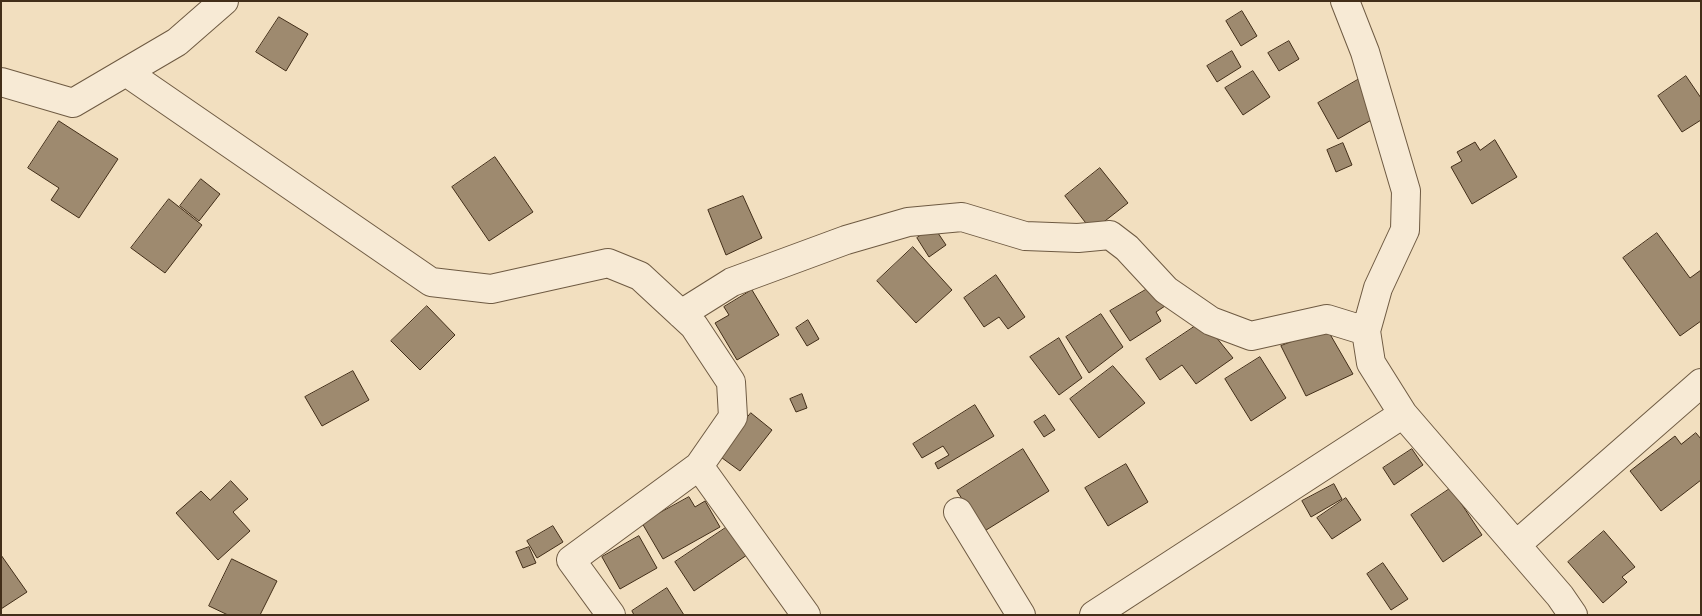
<!DOCTYPE html>
<html>
<head>
<meta charset="utf-8">
<style>
	body { margin:0 }
	#map { position:relative; width:1702px; height:616px; overflow:hidden; background:#f2dfbf; font-family:"IM FELL English",serif }
	canvas { display:block }
	.frame { position:absolute; inset:0; border:2px solid #422e19; pointer-events:none }
</style>
</head>
<body>
<div id="map">
<canvas width="1702" height="616"></canvas>
<div class="frame"></div>
</div>
<script>
const ctx = document.querySelector('canvas').getContext('2d');
ctx.lineJoin = 'round';
function paint(path, color) { ctx.fillStyle = color; ctx.fill(path, 'evenodd'); }
function trace(path, color, width, dash) { ctx.strokeStyle = color; ctx.lineWidth = width; ctx.lineCap = dash ? 'butt' : 'round'; ctx.setLineDash(dash || []); ctx.stroke(path); }
const building = new Path2D(`
	M1242 11 1257 36 1241 46 1226 21Z
	M279 17 308 34 286 71 256 52Z
	M1289 41 1299 59 1279 71 1268 53Z
	M1232 51 1241 67 1217 82 1207 66Z
	M1253 71 1270 97 1243 115 1225 88Z
	M1686 76 1701 98V120L1682 132 1658 96Z
	M1361 78 1382 114 1338 139 1318 103Z
	M59 121 118 159 79 218 51 200 59 188 28 168Z
	M1495 140 1517 177 1472 204 1451 167 1462 161 1457 152 1475 142 1480 150Z
	M1343 143 1352 165 1336 172 1327 150Z
	M495 157 533 212 489 241 452 187Z
	M1100 168 1128 203 1092 231 1065 196Z
	M201 179 220 194 199 221 180 206Z
	M743 196 762 238 726 255 708 210Z
	M169 199 202 225 165 273 131 248Z
	M934 227 946 245 929 257 917 238Z
	M1657 233 1690 278 1701 270V321L1680 336 1623 258Z
	M913 247 952 290 916 323 877 281Z
	M996 275 1025 317 1008 329 999 317 984 327 964 298Z
	M1154 285 1168 304 1156 312 1161 321 1130 341 1110 311Z
	M752 290 779 335 737 360 715 323 729 315 724 307Z
	M427 306 455 335 420 370 391 341Z
	M1101 314 1123 347 1089 373 1066 337Z
	M808 320 819 339 807 346 796 328Z
	M1203 321 1233 358 1196 384 1182 365 1160 380 1146 359Z
	M1327 329 1353 374 1306 396 1281 346Z
	M1059 338 1082 378 1059 395 1030 357Z
	M1260 357 1286 398 1251 421 1225 379Z
	M1113 366 1145 403 1099 438 1070 399Z
	M353 371 369 400 322 426 305 397Z
	M802 394 807 408 796 412 790 399Z
	M975 405 994 436 938 469 935 463 949 455 943 446 922 458 913 444Z
	M751 413 772 430 740 471 718 455Z
	M1045 415 1055 430 1044 437 1034 422Z
	M1696 433 1701 439V480L1661 511 1630 471 1675 436 1681 444Z
	M1023 449 1049 491 983 532 957 491Z
	M1412 449 1423 465 1394 485 1383 468Z
	M1126 464 1148 502 1108 526 1085 488Z
	M231 481 248 499 233 512 250 531 218 560 176 513 201 491 210 500Z
	M1334 484 1342 499 1311 517 1302 501Z
	M1451 488 1482 535 1443 562 1411 515Z
	M689 497 695 507 705 501 720 527 663 559 642 523Z
	M1346 498 1361 520 1332 539 1317 518Z
	M553 526 563 542 537 558 527 541Z
	M727 527 747 555 694 591 675 562Z
	M1604 531 1635 567 1622 577 1627 582 1603 603 1568 562Z
	M639 536 657 568 620 589 602 557Z
	M529 547 536 563 523 568 516 552Z
	M1 555 27 592 1 609Z
	M232 559 277 581 260 615H228L209 606Z
	M1383 563 1408 599 1391 610 1367 574Z
	M667 588 684 615H634L632 611Z`);
paint(building, '#9e8a6f');
trace(building, '#422e19', 1);
const street = new Path2D(`
	M1345 1 1365 52 1406 191 1405 230 1378 288 1366 331 1371 363 1403 414 1560 596 1573 615
	M126 72 431 282 491 289 608 263 640 276 694 326 731 382 733 417 699 466 571 560 611 615
	M1 82 73 103 177 42 224 1
	M681 314 732 282 846 240 908 222 962 217 1025 236 1078 238 1110 235 1127 248 1166 290 1211 321 1251 336 1327 319 1366 331
	M699 466 806 615
	M958 512 1021 615
	M1516 545 1701 383
	M1094 615 1403 414`);
trace(street, '#6e5a42', 30);
trace(street, '#f7ead5', 28);
</script>
</body>
</html>
